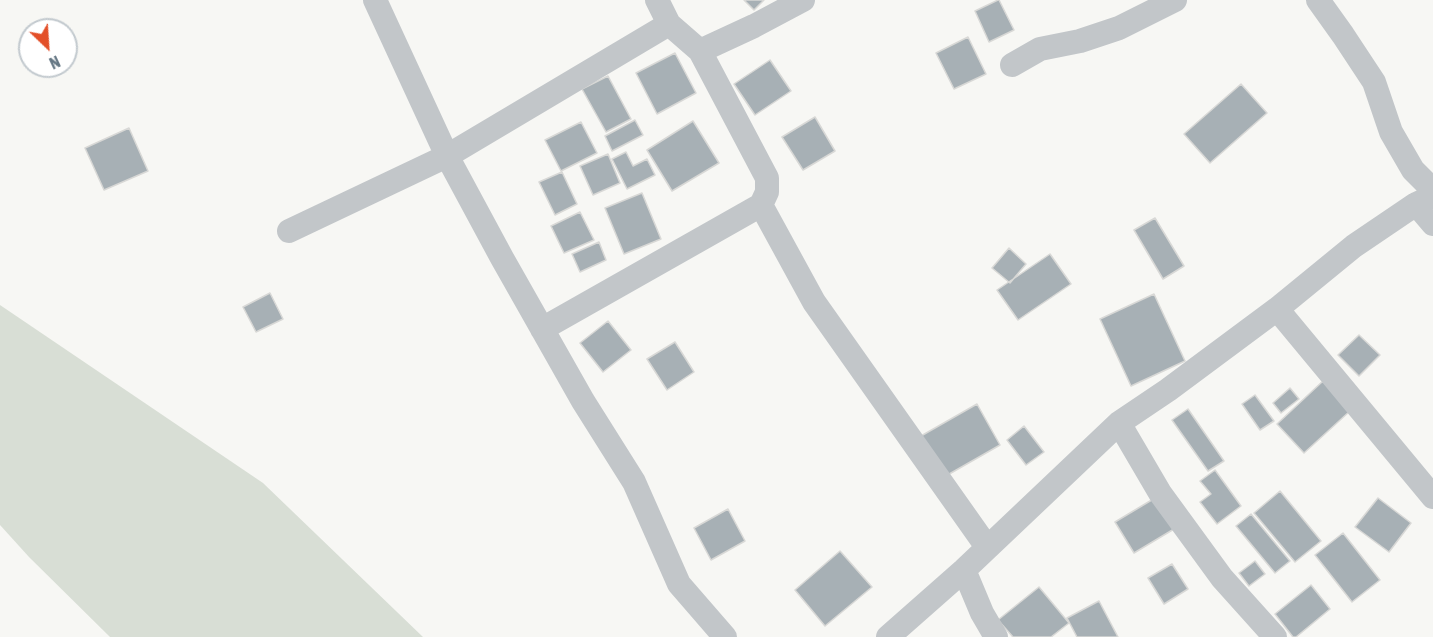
<!DOCTYPE html>
<html>
<head>
<meta charset="utf-8">
<style>
	body { margin:0 }
	#map { position:relative; width:1433px; height:637px; overflow:hidden; background:#f7f7f4; font-family:"Asap Condensed",sans-serif }
	canvas { display:block }
	.north { position:absolute; left:18px; top:18px; width:60px; height:60px; box-sizing:border-box; background:#fff; border:2px solid #c2c9ce; border-radius:50%; rotate:155deg; font-size:16px; font-weight:700; line-height:24px; text-align:center; color:#667885 }
	.north::after { content:''; display:block; margin:auto; width:21px; height:27px; background:#e34f28; clip-path:polygon(50% 0,100% 100%,50% 72%,0 100%) }
</style>
</head>
<body>
<div id="map">
<canvas width="1433" height="637"></canvas>
<div class="north">N</div>
</div>
<script>
const ctx = document.querySelector('canvas').getContext('2d');
ctx.lineJoin = 'round';
function paint(path, color) { ctx.fillStyle = color; ctx.fill(path, 'evenodd'); }
function trace(path, color, width, dash) { ctx.strokeStyle = color; ctx.lineWidth = width; ctx.lineCap = dash ? 'butt' : 'round'; ctx.setLineDash(dash || []); ctx.stroke(path); }
paint(new Path2D(`
	M0 305 263 483 423 637H110L29 557 0 525Z`), '#d8ded5');
const building = new Path2D(`
	M744 0H764L754 10Z
	M998 0H999L1014 30 989 42 975 11Z
	M968 37 986 74 954 89 936 53Z
	M675 53 696 93 657 114 636 73Z
	M770 60 791 91 755 115 734 84Z
	M608 76 631 119 606 132 582 89Z
	M1241 84 1267 113 1210 163 1184 134Z
	M815 117 835 151 803 170 782 137Z
	M635 120 643 135 612 151 605 136Z
	M693 121 719 163 672 191 647 150Z
	M581 122 597 153 561 171 545 140Z
	M129 128 148 171 104 190 85 148Z
	M626 152 633 166 647 159 655 175 627 189 612 159Z
	M608 154 620 183 593 195 580 166Z
	M562 172 577 204 555 215 539 182Z
	M642 193 661 239 624 254 605 208Z
	M580 212 594 240 564 253 551 226Z
	M1155 218 1184 266 1163 279 1134 230Z
	M599 242 606 260 580 272 572 254Z
	M1009 248 1026 264 1010 283 992 268Z
	M1050 254 1071 284 1018 320 997 290Z
	M270 293 283 319 256 332 243 307Z
	M1154 294 1185 361 1131 386 1100 319Z
	M608 321 631 350 603 372 580 343Z
	M1359 335 1380 355 1359 376 1338 355Z
	M675 342 694 372 667 390 647 359Z
	M1323 381 1350 411 1304 453 1277 424Z
	M1290 388 1299 399 1281 413 1273 403Z
	M1255 395 1274 421 1260 430 1242 404Z
	M977 404 1000 445 944 477 921 436Z
	M1188 409 1224 461 1208 471 1172 420Z
	M1024 426 1044 452 1026 465 1007 440Z
	M1215 470 1241 506 1217 524 1200 502 1211 494 1200 481Z
	M1280 491 1321 541 1295 562 1254 513Z
	M1155 498 1174 529 1134 553 1115 522Z
	M1378 498 1411 523 1389 552 1355 527Z
	M728 509 745 541 711 560 694 528Z
	M1251 514 1290 561 1275 573 1236 526Z
	M1343 533 1380 580 1352 602 1315 555Z
	M840 551 872 587 825 626 795 590Z
	M1255 561 1265 574 1249 586 1239 573Z
	M1172 564 1188 589 1164 604 1148 578Z
	M1311 585 1330 609 1296 637H1293L1275 614Z
	M1039 587 1069 623 1051 637H1013L998 620Z
	M1099 601 1118 637H1077L1067 618Z`);
paint(building, '#a7b0b5');
trace(building, '#d8d8d6', 1.5);
trace(new Path2D(`
	M375 0 447 156 502 258 583 401 634 482 679 584 725 637
	M657 0 669 24 700 51 754 26 803 0
	M1318 0 1343 35 1374 82 1391 132 1413 170 1433 190
	M1012 65 1040 49 1080 41 1119 28 1175 0
	M1416 204 1433 224
	M761 205 814 302 987 547
	M289 231 447 156 669 24
	M1277 309 1433 497
	M542 329 761 205 767 192V178L700 51
	M1119 423 1160 493 1222 578 1275 637
	M964 570 982 613 996 637
	M888 637 964 570 1119 423 1168 390 1277 309 1354 246 1416 204 1433 196`), '#c2c6c9', 24);
</script>
</body>
</html>
